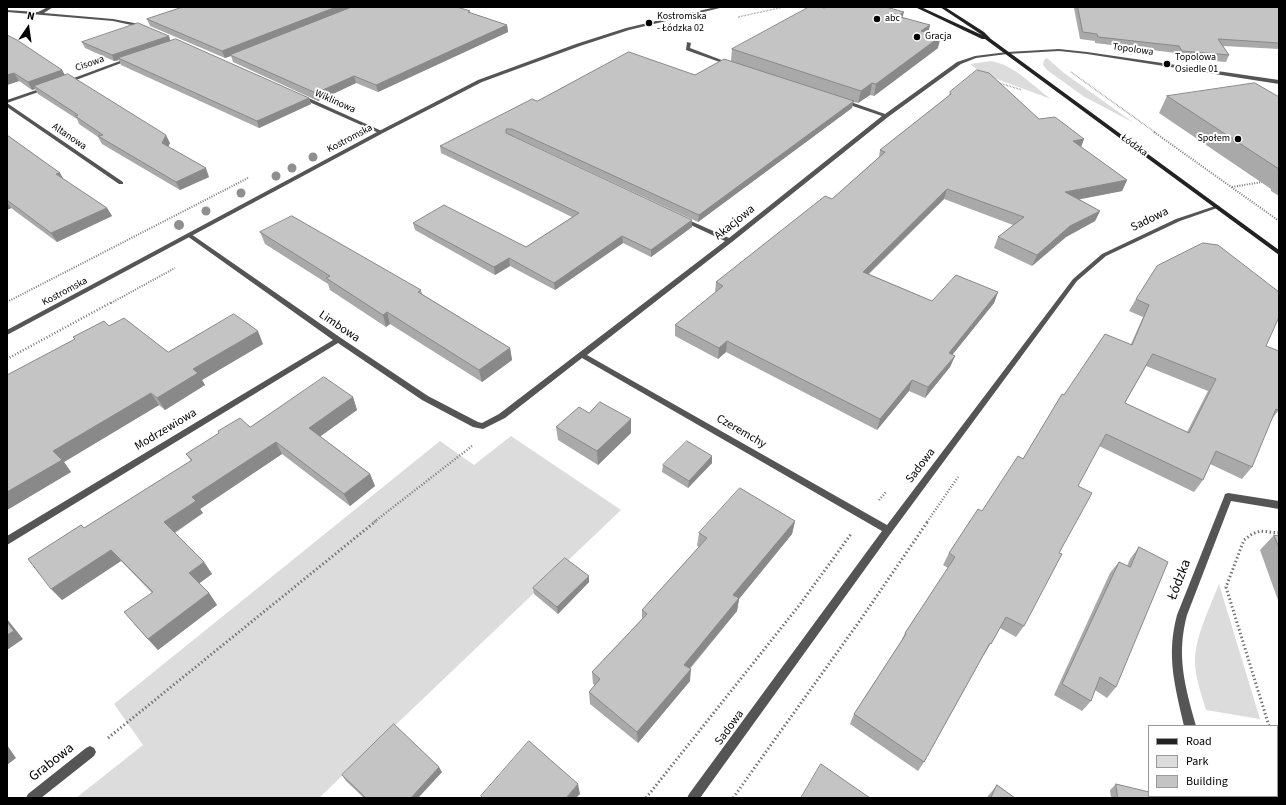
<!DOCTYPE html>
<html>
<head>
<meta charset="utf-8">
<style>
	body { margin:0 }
	#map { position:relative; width:1286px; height:805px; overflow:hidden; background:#fff; font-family:"Source Sans 3",sans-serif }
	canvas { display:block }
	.frame { position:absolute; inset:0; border:8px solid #000; pointer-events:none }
	.legend { position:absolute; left:1148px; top:725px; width:130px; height:72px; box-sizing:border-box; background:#fff; border:1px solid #999; margin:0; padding:5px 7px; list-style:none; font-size:12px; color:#000 }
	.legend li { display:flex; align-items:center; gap:8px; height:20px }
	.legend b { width:20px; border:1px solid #999 }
	.north { position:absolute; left:8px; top:8px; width:40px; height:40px; -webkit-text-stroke:3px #fff; paint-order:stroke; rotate:13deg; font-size:11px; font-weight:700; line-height:16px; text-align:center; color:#000 }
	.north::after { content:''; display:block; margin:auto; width:14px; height:18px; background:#000; clip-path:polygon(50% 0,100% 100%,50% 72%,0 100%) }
</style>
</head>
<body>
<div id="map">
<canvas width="1286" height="805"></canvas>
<div class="frame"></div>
<ul class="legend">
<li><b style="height:5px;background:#222"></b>Road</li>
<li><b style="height:11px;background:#dcdcdc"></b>Park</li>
<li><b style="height:11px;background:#c4c4c4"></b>Building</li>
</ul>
<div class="north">N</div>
</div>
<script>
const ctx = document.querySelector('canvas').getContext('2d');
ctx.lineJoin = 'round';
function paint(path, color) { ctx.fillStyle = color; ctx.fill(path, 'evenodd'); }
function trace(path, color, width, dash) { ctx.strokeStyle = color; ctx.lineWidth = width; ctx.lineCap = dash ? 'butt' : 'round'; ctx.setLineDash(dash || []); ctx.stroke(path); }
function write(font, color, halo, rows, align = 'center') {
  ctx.font = font + ' "Source Sans 3",sans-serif'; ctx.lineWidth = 4; ctx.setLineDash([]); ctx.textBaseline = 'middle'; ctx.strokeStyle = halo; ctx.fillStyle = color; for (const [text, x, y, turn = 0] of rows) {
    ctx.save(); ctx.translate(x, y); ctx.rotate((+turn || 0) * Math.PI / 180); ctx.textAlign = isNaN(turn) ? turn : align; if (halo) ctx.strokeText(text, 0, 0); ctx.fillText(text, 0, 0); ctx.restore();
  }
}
paint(new Path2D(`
	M1047 58 1064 73 1134 123 1083 96 1047 70 1043 65 1044 60Z
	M991 61C1014 65 1032 85 1051 99L983 74 970 64Z
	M511 436 621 510 319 798H76L143 745 114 704 440 441 474 465Z
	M1219 584 1260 719 1206 710C1202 696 1196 680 1195 664 1194 638 1210 608 1219 584Z`), '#dcdcdc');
trace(new Path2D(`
	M738 17 784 7
	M1071 72 1156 133
	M996 82 1022 90`), '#777', 1.5, [0.5, 1]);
trace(new Path2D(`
	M1154 132 1279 221
	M1232 187 1262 182
	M7 302 248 178
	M111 303 175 268`), '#777', 2, [1, 1.5]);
trace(new Path2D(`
	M7 359 112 302
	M879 500 886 492
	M374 522 472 446
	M927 522 958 477`), '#777', 2.5, [1, 2]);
trace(new Path2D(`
	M1269 726 1226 587 1244 540 1252 534 1260 531 1279 533
	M108 738 376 521
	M1262 796 1263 798
	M646 798 801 603 851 534
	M733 798 861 619 928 521`), '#777', 3, [1.5, 2.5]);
paint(new Path2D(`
	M48 7H53L44 13 113 19 134 23 147 27 145 28 113 21 7 12V10L38 12Z
	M687 42 691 43 690 48 732 64 728 65 686 50Z
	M1059 49 1087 52 1279 80V84L1087 54 1059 51 1007 54 976 58 961 64 888 117 732 242 587 355 887 525 1073 279 1102 254 1176 219 1215 206 1217 205 1220 207 1180 221 1106 256 1077 281 891 533 700 798H687L689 794 882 531 582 358 505 418 483 429 473 427 422 400 338 343 7 545V536L333 340 187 236V234H191L341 338 428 396 478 422 482 423 499 414 725 241 680 220V218H684L729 238 882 116 841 102V100H845L885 114 957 62 975 56 1007 52Z
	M128 58 132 59 68 83 63 82Z
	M45 87 50 88 7 103 123 182V184H119L7 107V100Z
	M298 95H302L384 132 379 133 298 97Z
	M1228 493 1279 501V509L1231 501 1187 615C1176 656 1185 686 1196 726H1184C1175 686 1166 656 1177 615L1224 497 1225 494Z
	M90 746 94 748 96 752 94 756 41 798H26L28 794 86 748Z
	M1201 796H1213V798H1201Z`), '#555');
paint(new Path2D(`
	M716 7H724L629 30 580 46 482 82 383 133 7 335V330L379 131 478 80 576 44 626 28Z`), '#555');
paint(new Path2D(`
	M915 7H921L982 35 940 7H945L984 32 991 39 1279 250V255L985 39H982Z`), '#222');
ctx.fillStyle = '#8f8f8f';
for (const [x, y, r] of [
	[333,147,4],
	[313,157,4.5],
	[292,168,4.5],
	[276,176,4.5],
	[241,193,4.5],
	[206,211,4.5],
	[179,225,5]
]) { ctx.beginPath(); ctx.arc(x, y, r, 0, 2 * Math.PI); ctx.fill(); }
paint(new Path2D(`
	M183 7H457L470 13 507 25 508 32 378 92 356 83 318 101 233 62 231 56 225 58 150 26 147 19Z
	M1069 7H1279V49L1223 46 1229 55 1226 62 1179 58 1176 53 1095 43V41L1080 39 1074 8H1069Z
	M824 8 902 18 930 25 928 33 938 48 874 96 870 95 858 103 853 102 852 108 698 222 513 136H512L692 227 651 257 623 243 555 290 510 266 495 275 415 230 413 223 526 247 572 217 441 153 440 146 537 101 695 75 731 61 732 49Z
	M7 35 62 70 65 75 170 143 168 147 209 177 180 190 102 144 98 137 79 124 77 119 38 94 35 89 32 90 19 81 7 85Z
	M170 40 309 98 311 104 259 128 121 65 119 60 114 61 85 48 82 42Z
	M950 92 1039 119 1084 139 1081 147 1127 180 1122 191 1079 199 1100 211 1095 221 1066 237 1032 266 994 248 998 237 1013 225 944 199 869 274 932 301 998 292 994 303 952 355 955 356 950 367 925 398 909 391 877 430 726 352 718 359 675 336V325L715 293 716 282 832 199 879 157 880 150 949 96Z
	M1167 96 1279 97V196L1271 191V189L1159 113Z
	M7 135 60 173 63 179 107 208 112 216 57 242 11 208 7 210Z
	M260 232 421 290 422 294 510 348 512 360 482 382 390 324 386 327 330 290 328 284 265 244Z
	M1136 299 1266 346 1279 410 1271 420 1252 467 1242 479 1210 464 1203 480 1194 492 1099 446 1078 486 1059 553 1024 626 1016 637 1000 628 984 655V654L924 762 918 771 850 724 854 714 900 643 905 633 948 568 943 565 949 553 1023 459 1064 395 1131 344 1143 317 1129 311ZM1146 366 1208 391 1187 432 1125 403Z
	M109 326 168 352 263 344 202 380 205 385 165 410 159 405 64 462 71 472 7 510 74 339 73 337Z
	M353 397 357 410 320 436 370 474 375 486 350 506 282 454 200 509 203 513 175 533 204 562 212 574 199 583 209 593 217 605 158 650 134 624 152 593 121 561 62 600 84 528 191 461 186 454 250 427Z
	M589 413 631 433 598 465 558 440 556 427Z
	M712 456V463L688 488 662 472 663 465Z
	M795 521 792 534 739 599 737 611 690 669V681L638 743 590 704 589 692 595 685 593 684 592 672 642 619V610L699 547 697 546 699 533Z
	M1274 535 1279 536V603L1260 550Z
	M1139 547 1116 687 1107 698 1095 690 1091 701 1082 711 1054 695 1110 573 1119 562 1127 566 1130 559Z
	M589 576V582L558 614 534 594 533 588Z
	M442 772 418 798H364L346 781 342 775Z
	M1116 784 1160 798H1111L1110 790Z
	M997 785 1015 798H987L988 796Z`), '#a9a9a9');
paint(new Path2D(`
	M336 7H348V10L230 55 231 56 225 58 222 51Z
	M904 12 901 23 897 16Z
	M507 25 508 32 378 92 376 85Z
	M930 25 927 36 921 31Z
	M169 36 171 42 118 58 119 60 114 61 112 55Z
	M941 36 938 48 874 96 876 84Z
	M62 70 66 78 34 86 35 89 32 90 28 82Z
	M14 73 19 81 7 85V75Z
	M354 76 356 83 318 101 316 93Z
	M872 83 870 95 858 103 861 91Z
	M309 98 311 104 259 128 257 121Z
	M854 101 852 108 698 222 699 215Z
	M166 135 170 143 166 151 162 143Z
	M1084 139 1080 149 1073 141Z
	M206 168 209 177 180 190 176 182Z
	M60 173 65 182 56 174Z
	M1127 180 1122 191 1061 203 1065 192Z
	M947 189 944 199 860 282 863 272Z
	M7 202 11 208 7 210Z
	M107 208 112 216 57 242 51 233Z
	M1100 211 1095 221 1066 237 1032 266 1037 255 1070 226Z
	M692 220V227L651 257V250Z
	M622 236 623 243 555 290 554 283Z
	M509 258 510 266 495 275 494 267Z
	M998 292 994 303 945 364 949 353Z
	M387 312 390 324 386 327 383 315Z
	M258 331 263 344 202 380 205 385 165 410 157 398 193 369Z
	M727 341 726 352 718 359 719 348Z
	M510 348 512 360 482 382 479 370Z
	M955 356 950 367 925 398 928 387Z
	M912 380 909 391 877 430 880 419Z
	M151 393 159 405 64 462 71 472 7 510V492L53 451Z
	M353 397 357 410 314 441 309 428Z
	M631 419V433L598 465 597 451Z
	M276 442 282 454 200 509 203 513 172 534 164 522 192 497Z
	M712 456V463L688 488 689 481Z
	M370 474 375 486 350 506 344 494Z
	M795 521 792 534 739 599 737 611 683 676 684 665 733 595Z
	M111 550 121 561 62 600 51 589Z
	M204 562 212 574 197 585 189 573Z
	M589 576V582L558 614 557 607Z
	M209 593 217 605 158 650 148 639Z
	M7 619 23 639 7 650Z
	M691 669 690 681 638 743 637 732Z
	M7 745 16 758 7 765Z
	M439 767 442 772 418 798H411Z
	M578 784 580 794 576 798H566Z`), '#898989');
const building = new Path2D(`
	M183 7H336L222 51 147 19Z
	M352 7H457L470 11 468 12 507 25 376 85 354 76 316 93 230 55Z
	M809 7H820L824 8 826 7H886L904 12 897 16 930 25 921 31 941 36 876 84 872 83 861 91 732 49Z
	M1078 7H1279V43L1218 39 1229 55 1182 51 1179 46 1098 37 1097 34 1083 32Z
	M138 23 169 36 112 55 82 42Z
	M7 35 17 40 62 70 28 82 14 73 7 75Z
	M176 39 309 98 257 121 118 58Z
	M629 52 695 75 724 59 854 101 699 215 512 129H506V133L692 220 651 250 622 236 554 283 509 258 494 267 413 223 444 205 526 247 579 213 440 146 532 99 537 101Z
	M977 70 989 73 1039 119 1055 117 1084 139 1073 141 1127 180 1065 192 1100 211 1070 226 1037 255 998 237 1024 217 947 189 863 272 932 301 956 275 998 292 949 353 955 356 928 387 912 380 880 419 727 341 719 348 675 325 723 286 716 282 825 196 832 199 885 152 880 150 951 94 950 92Z
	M68 74 166 135 162 143 206 168 176 182 98 136 103 135 75 116 78 115 34 86Z
	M1255 83 1279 97V169L1167 96Z
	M7 135 60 173 56 174 107 208 51 233 7 200Z
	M292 216 421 290 418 292 510 348 479 370 387 312 383 315 326 278 330 276 260 232Z
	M1203 243 1218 245 1279 292V317L1266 346 1279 351V410L1276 409 1252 467 1216 451 1203 480 1106 434 1078 486 1092 493 1059 553 1062 554 1024 626 1006 617 991 644 990 643 924 762 854 714 906 634 905 633 955 557 949 553 978 509 982 511 1018 456 1023 459 1062 394 1064 395 1105 334 1132 345 1149 305 1136 299 1157 266ZM1153 354 1216 379 1189 433 1125 403Z
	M234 314 258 331 193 369 198 373 157 398 151 393 53 451 62 460 7 492V375L75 339 73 337 104 321 109 326 124 318 168 352Z
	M324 377 353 397 309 428 370 474 344 494 276 442 192 497 196 501 164 522 204 562 189 573 209 593 148 639 124 612 153 592 111 550 51 589 28 559 81 525 84 528 192 460 186 454 219 433 218 431 240 418 250 427Z
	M600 402 631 419 597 451 556 427 579 407 589 413Z
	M687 441 712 456 689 481 663 465Z
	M740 488 795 521 733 595 739 598 684 665 691 669 637 732 589 692 600 679 592 672 647 614 642 610 707 538 699 533Z
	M1274 535 1279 536V547Z
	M1139 547 1168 562 1116 687 1100 677 1091 701 1062 684 1119 562 1130 567Z
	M565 558 589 576 557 607 533 588Z
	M7 622 14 631 7 635Z
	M394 724 439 767 411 798H366L342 775Z
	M529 741 578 784 566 798H483L481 796Z
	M821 764 870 798H801Z
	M1116 784 1149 792V796H1160V798H1118Z
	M997 785 1015 798H991Z`);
paint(building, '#c4c4c4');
trace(building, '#898989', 1);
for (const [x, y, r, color] of [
	[877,19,4,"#000"],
	[649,23,4,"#000"],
	[917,37,4,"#000"],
	[1167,64,4,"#000"],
	[1238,139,4,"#000"]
]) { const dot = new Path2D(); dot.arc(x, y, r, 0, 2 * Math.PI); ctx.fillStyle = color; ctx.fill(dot); trace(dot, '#fff', 1.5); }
write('10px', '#000', '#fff', [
	["Kostromska",657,17],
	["- Łódzka 02",657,29],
	["abc",885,19],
	["Gracja",925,37],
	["Topolowa",1175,58],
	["Osiedle 01",1175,70],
	["Społem",1230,139,"right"]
], 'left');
write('10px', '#000', '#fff', [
	["Topolowa",1133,50,8],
	["Cisowa",90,64,-19],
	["Wiklinowa",335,102,24],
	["Altanowa",69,137,34],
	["Kostromska",350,139,-28],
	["Łódzka",1134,146,36],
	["Kostromska",65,292,-28]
]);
write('12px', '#000', '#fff', [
	["Sadowa",1150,220,-26],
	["Akacjowa",735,223,-39],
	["Limbowa",339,327,34],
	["Modrzewiowa",166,430,-31],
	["Czeremchy",741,432,30],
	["Sadowa",921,466,-53],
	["Sadowa",730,728,-54]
]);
write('14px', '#000', '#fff', [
	["Łódzka",1180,580,-69],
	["Grabowa",52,763,-38]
]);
</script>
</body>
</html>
